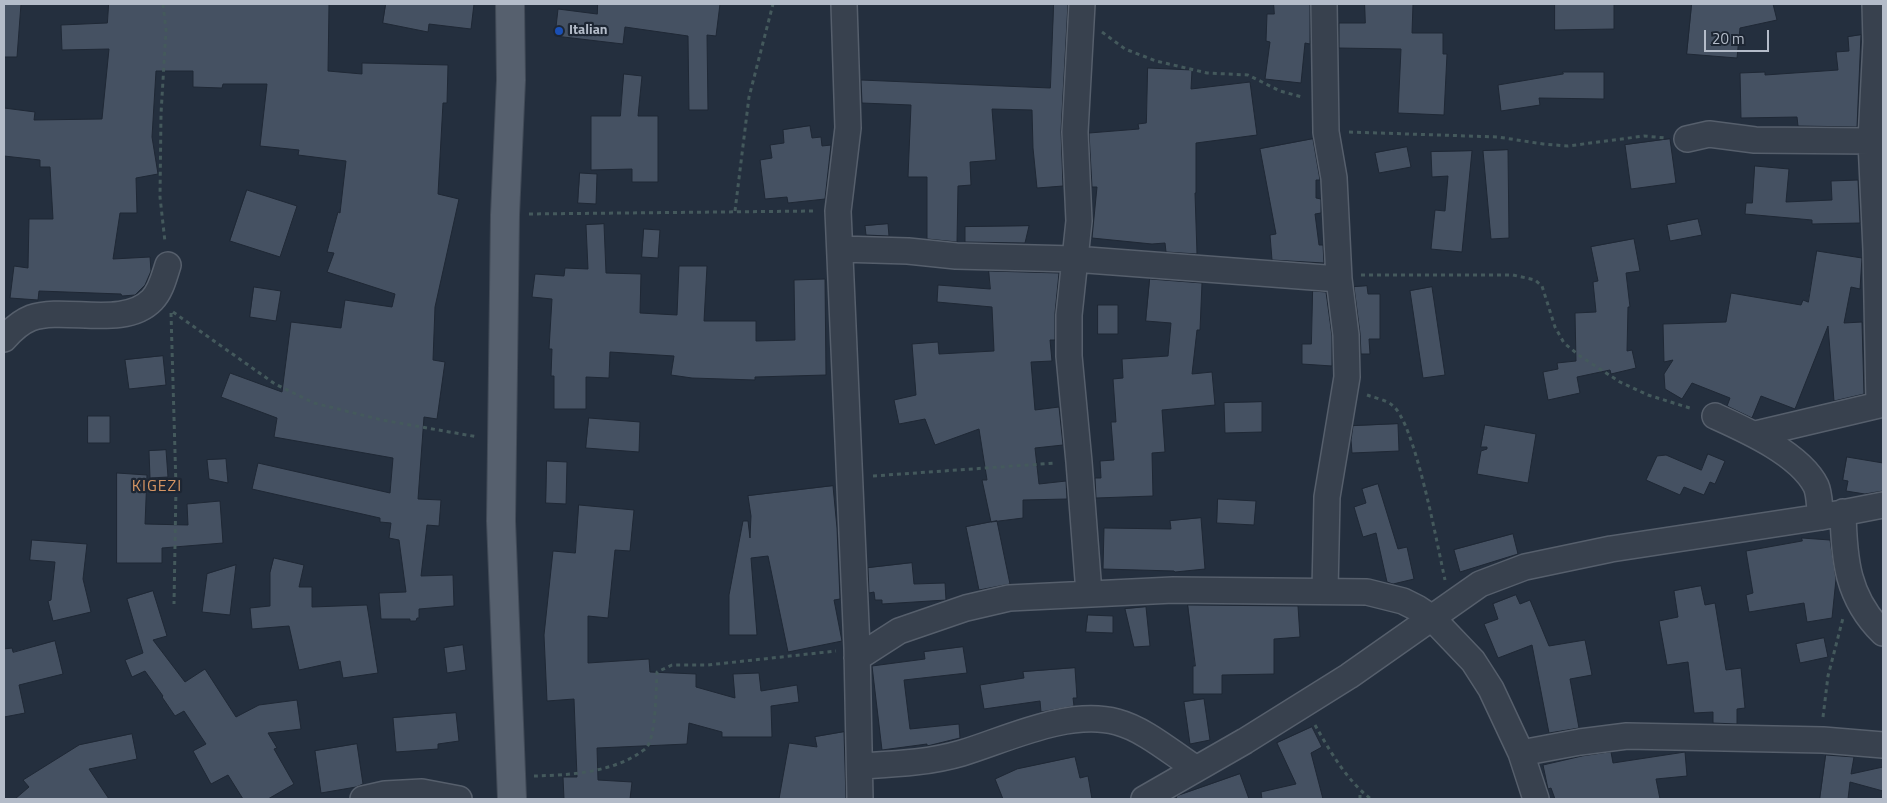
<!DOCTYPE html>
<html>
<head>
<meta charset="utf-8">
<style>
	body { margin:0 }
	#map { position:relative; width:1887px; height:803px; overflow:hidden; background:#242f3e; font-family:"Titillium Web",sans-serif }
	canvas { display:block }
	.frame { position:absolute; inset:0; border:5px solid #b4bcc9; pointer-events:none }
	.scale { position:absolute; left:1704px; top:30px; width:65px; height:22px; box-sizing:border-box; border:2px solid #b4bcc9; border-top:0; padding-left:6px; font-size:15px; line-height:18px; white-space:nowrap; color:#b4bcc9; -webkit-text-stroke:4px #1d2633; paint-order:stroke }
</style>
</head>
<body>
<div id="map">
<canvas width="1887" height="803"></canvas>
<div class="frame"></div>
<div class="scale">20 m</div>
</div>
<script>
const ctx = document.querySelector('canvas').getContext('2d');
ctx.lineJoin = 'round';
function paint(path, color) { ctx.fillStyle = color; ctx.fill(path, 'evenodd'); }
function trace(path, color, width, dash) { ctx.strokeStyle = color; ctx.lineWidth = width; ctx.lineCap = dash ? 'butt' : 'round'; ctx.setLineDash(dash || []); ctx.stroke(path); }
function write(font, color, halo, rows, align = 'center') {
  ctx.font = font + ' "Titillium Web",sans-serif'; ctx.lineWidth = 4.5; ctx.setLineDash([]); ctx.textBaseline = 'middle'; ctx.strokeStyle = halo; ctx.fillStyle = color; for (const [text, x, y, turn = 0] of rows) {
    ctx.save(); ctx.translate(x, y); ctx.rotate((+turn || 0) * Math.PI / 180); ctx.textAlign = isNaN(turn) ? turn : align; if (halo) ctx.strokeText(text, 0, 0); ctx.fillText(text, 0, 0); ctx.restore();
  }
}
const building = new Path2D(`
	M4 4H21L17 57H4Z
	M109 4H329L328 71 362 74V63L448 65 447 103H443L438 194 459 199 435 307 433 360 445 362 437 419 424 417 418 499 441 500 439 526 427 525 421 576 453 575 454 606 419 609V618H417L416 621H410V619H381L379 593 406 592 399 540 389 538 391 523 380 522V518L252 489 258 463 390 493 393 458 274 437 277 418 221 397 230 373 282 392 291 322 341 328 345 300 392 307 395 294 327 272 334 253 327 252 338 212 340 213 346 161 298 155 299 150 260 146 267 84H223L222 88 193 87V71H156L152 137 158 174 136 178 137 213H120L113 259 150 257 151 271 145 285 135 295 122 296 121 294 39 291 38 300 10 298 14 266 28 268 29 219H53L50 167H40V160L4 156V108L35 112 34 120 102 119 109 49 62 50 61 25 107 23Z
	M386 4H474L471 29 429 24 428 32 383 23Z
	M598 4H720L716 36 707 35 708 110H689L688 36 625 27 623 44 555 36 558 9 597 14Z
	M1054 4H1068L1061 131 1063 186 1037 188 1033 148 1032 110 992 109 996 160 970 162 971 185 958 186 957 242 927 239V177H908L911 105 862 103 861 80 1050 88Z
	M1274 4H1310V44L1305 43 1301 83 1265 79 1270 42 1266 41 1267 14H1274Z
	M1365 4H1413L1412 33H1443V54H1447L1444 115 1398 113 1401 49 1339 48V23H1365Z
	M1555 4H1614V29L1555 30Z
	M1692 4H1773L1777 20 1740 28 1737 58 1687 54Z
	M1861 35 1857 127 1798 126 1797 117 1741 118 1740 73 1765 72V75L1838 70 1836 52 1849 51 1848 37Z
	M1148 68 1192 70 1191 89 1250 82 1257 135 1196 143V193H1195L1197 254 1166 252 1165 243 1152 244 1092 238 1097 187H1092L1089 133 1139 129 1138 124 1146 123Z
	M1563 72H1604V99L1539 98 1540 105 1501 111 1498 85 1563 74Z
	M624 74 642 76 638 116H658V182H632V169L591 170V116H620Z
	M810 126 812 138 821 137 822 146 831 145 825 199 788 203 787 197 765 199 760 160 772 158 770 145 784 143 783 130Z
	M1313 139 1320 180H1316V198L1321 199V213L1315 214 1319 245H1323L1324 263 1272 260 1270 235 1276 234 1260 149Z
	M1670 139 1676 183 1631 189 1625 145Z
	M1407 147 1411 167 1379 173 1375 153Z
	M1508 150 1509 238 1491 239 1483 151Z
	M1472 151 1462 252 1431 249 1435 210 1445 211 1448 176 1432 177 1431 152Z
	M1755 166 1789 169 1786 202 1832 200 1831 181 1858 180 1860 223 1812 224V220L1745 214 1746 203H1752Z
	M580 173 597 174 596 204 578 203Z
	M247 190 297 206 280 257 230 241Z
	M1698 219 1702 235 1670 241 1667 225Z
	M604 224 606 273 641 274 640 313 677 315 679 266H707L704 321H756V341L795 340 794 280 825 279 826 375 755 377V380L692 378 671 375 674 356 610 352 609 378 586 377V409H554V376H551L552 349H549L552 299 532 297 535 274 564 276 565 268 588 269 586 225Z
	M888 224 889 236 866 235 865 226Z
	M1029 226 1025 243 965 242V227Z
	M644 229 660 230 658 258 642 257Z
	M1634 239 1640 271 1626 273 1630 307H1628L1627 351 1632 350 1636 368 1611 374 1610 370 1577 377 1580 393 1548 400 1543 372 1558 369 1557 363 1576 361 1575 313 1596 312 1593 282 1598 281 1591 247Z
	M1817 251 1862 258 1860 289 1851 287 1844 323 1862 322 1864 394 1834 401 1828 326 1795 409 1761 396 1752 418 1727 406 1730 398 1692 383 1682 399 1665 389 1664 374 1673 360 1664 362 1663 324 1726 322 1731 293 1801 305 1803 300 1808 302Z
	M989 271 1059 273 1055 313V340H1050L1052 361 1031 362 1035 410 1059 407 1063 445 1035 448 1039 484 1066 481 1067 499 1023 500V518L991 522 982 480H987L979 429 935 445 925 419 899 424 894 400 916 395 912 344 938 342 939 354 994 351 992 307 937 302 938 285 990 289Z
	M1150 279 1202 283 1200 330H1197L1192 374 1212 372 1215 405 1162 410 1165 452 1152 453 1153 496 1096 498 1095 478H1101L1100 461 1114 460 1111 422H1116L1113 379 1123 378 1122 359 1168 356 1171 323 1146 321Z
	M1367 286 1368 294H1380V339H1369L1370 354H1361L1360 333 1354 287Z
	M254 287 281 291 276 321 250 317Z
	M1432 287 1445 375 1423 378 1410 291Z
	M1313 291 1326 292 1332 336V366L1302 364V344H1311Z
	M1098 305H1118V334H1098Z
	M163 356 166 385 129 389 125 360Z
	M1262 402V432L1225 433 1224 403Z
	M88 416H110V443H88Z
	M589 418 640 422 639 452 586 448Z
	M1398 424 1399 451 1352 453 1351 440 1353 426Z
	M1485 425 1536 434 1528 483 1477 474 1481 451 1487 449V447H1481Z
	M166 450 168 477 150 478 149 451Z
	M1708 454 1725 461 1715 484 1710 482 1704 495 1684 487 1680 495 1646 480 1657 456 1666 455 1701 470Z
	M1847 457 1883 463V491L1865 494 1846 491 1848 481 1843 480Z
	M226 459 228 483 209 479 207 460Z
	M547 461 567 462 566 504 546 503Z
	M117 473 147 475 145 524 188 525 187 504 220 501 223 543 162 548V563H117Z
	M1378 484 1398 549 1407 547 1414 579 1393 584 1387 582 1376 533 1363 537 1354 507 1366 503 1362 489Z
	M833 486 837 528 840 599 834 600 842 641 788 652 768 556 751 558 757 635H729V595L743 521H748L750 538 751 516 748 496Z
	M1218 499 1256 501 1254 525 1217 523Z
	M579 505 634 510 630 551 615 550 608 618 588 616V663L649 659 650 672 696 674V687L735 698 733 674 759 673 761 691 797 685 799 702 771 706 772 737H722V732L689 723 687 744 597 748 598 780 632 782 630 799H564L563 777H577L574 699 547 701 544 635 553 551 575 553Z
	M1201 518 1205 569 1175 572 1174 571 1103 569 1104 528 1171 529 1170 521Z
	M997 521 1010 584 979 590 966 527Z
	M1513 534 1518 554 1460 572 1454 550Z
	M1802 538 1830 540 1836 579 1832 618 1807 622 1804 603 1749 612 1746 595 1753 593 1746 551 1802 541Z
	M32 540 87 544 83 579 91 612 53 621 48 601 51 600 55 562 30 560Z
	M274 558 304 565 299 587H312V607L367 605 378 673 343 678 340 661 299 670 289 626 252 629 250 608 270 606V573Z
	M912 563 914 584 945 583 946 600 882 604V600H875L874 592 869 593 868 568Z
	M236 565 230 615 202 612 207 574Z
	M1701 586 1705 605 1715 603 1726 670 1741 668 1745 708 1737 709V724L1713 723V712L1694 713 1688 662 1667 665 1659 621 1678 617 1674 591Z
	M153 591 167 636 153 640 185 682 205 669 236 717 259 705 297 700 301 729 268 733 277 748 274 749 294 784 268 799H243L228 775 211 784 193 751 206 744 184 711 175 716 162 697 163 696 145 671 132 677 125 660 143 653 127 599Z
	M1516 595 1520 604 1530 600 1549 646 1585 640 1592 675 1570 679 1579 728 1549 733 1532 645 1498 658 1484 624 1498 619 1493 604Z
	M1188 605 1298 606 1300 637 1274 639V674L1222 675V694H1193V666H1195Z
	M1146 607 1150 646 1134 647 1125 609Z
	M1088 615 1113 616V633L1086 632Z
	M1824 638 1828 657 1800 663 1796 644Z
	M55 641 63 674 19 685 25 713 4 717V649L12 648 13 652Z
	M463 645 466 670 447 673 444 648Z
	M963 647 967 673 904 680 910 729 959 724 960 738 927 746V744L882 750 872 666 925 659 924 652Z
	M1075 668 1077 698H1073L1074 706 1041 712 1040 701 984 709 980 685 1024 678 1023 672Z
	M1204 699 1210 740 1190 744 1184 702Z
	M456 713 459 741 438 744V749L396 752 393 718Z
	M1312 727 1322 747 1311 753 1323 799H1262L1261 792 1296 784 1277 743Z
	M844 732 846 799H779L789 743 817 747 815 737Z
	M132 734 137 759 89 769 109 799H15L29 787 23 780 79 745Z
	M357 744 363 784 356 787 321 793 315 751Z
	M1611 752 1613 763 1685 752 1687 776 1656 779 1660 799H1555L1551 788 1548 789 1543 765 1582 756Z
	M1826 755 1854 757 1851 774 1883 767V791L1850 782 1848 799H1820Z
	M1075 757 1080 778 1088 776 1092 799H1003L995 779 1017 769Z
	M1240 774 1249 799H1176L1177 796Z`);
paint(building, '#455162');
trace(building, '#1f2835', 1);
const minor = new Path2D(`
	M844 4 848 128 838 211 857 648 860 799
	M1082 4 1075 132 1079 221 1069 315V356L1079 462 1089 593
	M1324 4 1326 132 1334 178 1339 279 1346 335 1347 377 1327 497 1325 591
	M1875 4 1876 42 1871 141 1876 250 1879 404
	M1687 139 1709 134 1755 140 1871 141 1883 140
	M840 249 908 251 956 256 1074 259 1339 279
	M4 339C11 331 21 322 31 318 65 306 124 329 152 300 161 291 164 277 168 265
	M1715 416C1746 430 1800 454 1816 486 1820 495 1819 508 1821 517
	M1756 434 1883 404
	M1843 512C1844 559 1847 598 1883 633
	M857 658 899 631 966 608 1009 598 1173 590 1367 592 1403 601 1417 608 1432 618 1473 661 1491 689 1521 753 1536 799
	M1521 753 1580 742 1627 736 1823 740 1883 745
	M860 766C894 764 928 763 962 753 1008 739 1068 709 1117 722 1144 729 1172 753 1195 768
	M363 799 385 794 422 792 459 799
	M1144 799 1245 741 1349 676 1480 584 1525 567 1611 549 1821 517 1883 505`);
const primary = new Path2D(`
	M510 4 511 80 505 215 501 521 512 799`);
trace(minor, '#565f6c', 28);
trace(primary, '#414a57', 30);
trace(new Path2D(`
	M163 4 166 30 161 114 160 197 165 242
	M1102 32 1125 49 1156 61 1207 73 1248 75 1280 91 1302 97
	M1349 132 1498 137 1543 144 1568 146 1644 136 1666 138
	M735 211 749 97 773 4
	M529 214 815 211
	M1361 275H1513L1535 280 1542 286 1555 327 1564 343 1580 356 1620 382 1648 395 1693 409
	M173 312 275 384 314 403 382 420 478 437
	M171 313 176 487 174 604
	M1367 395C1375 398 1386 400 1392 405 1415 421 1438 549 1445 580
	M873 476 1056 463
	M1823 717 1828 676 1843 618
	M1315 725C1330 751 1347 781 1371 799
	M534 776C568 775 608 773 638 754 640 752 645 750 647 747 656 736 656 688 657 672L672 665H708L836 651
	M1360 799V791`), '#44595c', 3, [4, 4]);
trace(minor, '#38414e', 25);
trace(primary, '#56606e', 28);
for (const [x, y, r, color] of [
	[559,31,5,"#1a4fb4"]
]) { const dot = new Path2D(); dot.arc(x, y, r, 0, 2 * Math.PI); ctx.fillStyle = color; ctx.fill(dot); trace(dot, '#1d2633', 2); }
write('bold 14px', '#b4bcc9', '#1d2633', [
	["Italian",569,31]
], 'left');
ctx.letterSpacing = '1px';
write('16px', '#d59563', '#1d2633', [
	["KIGEZI",157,487]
]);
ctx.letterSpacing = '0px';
</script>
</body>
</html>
